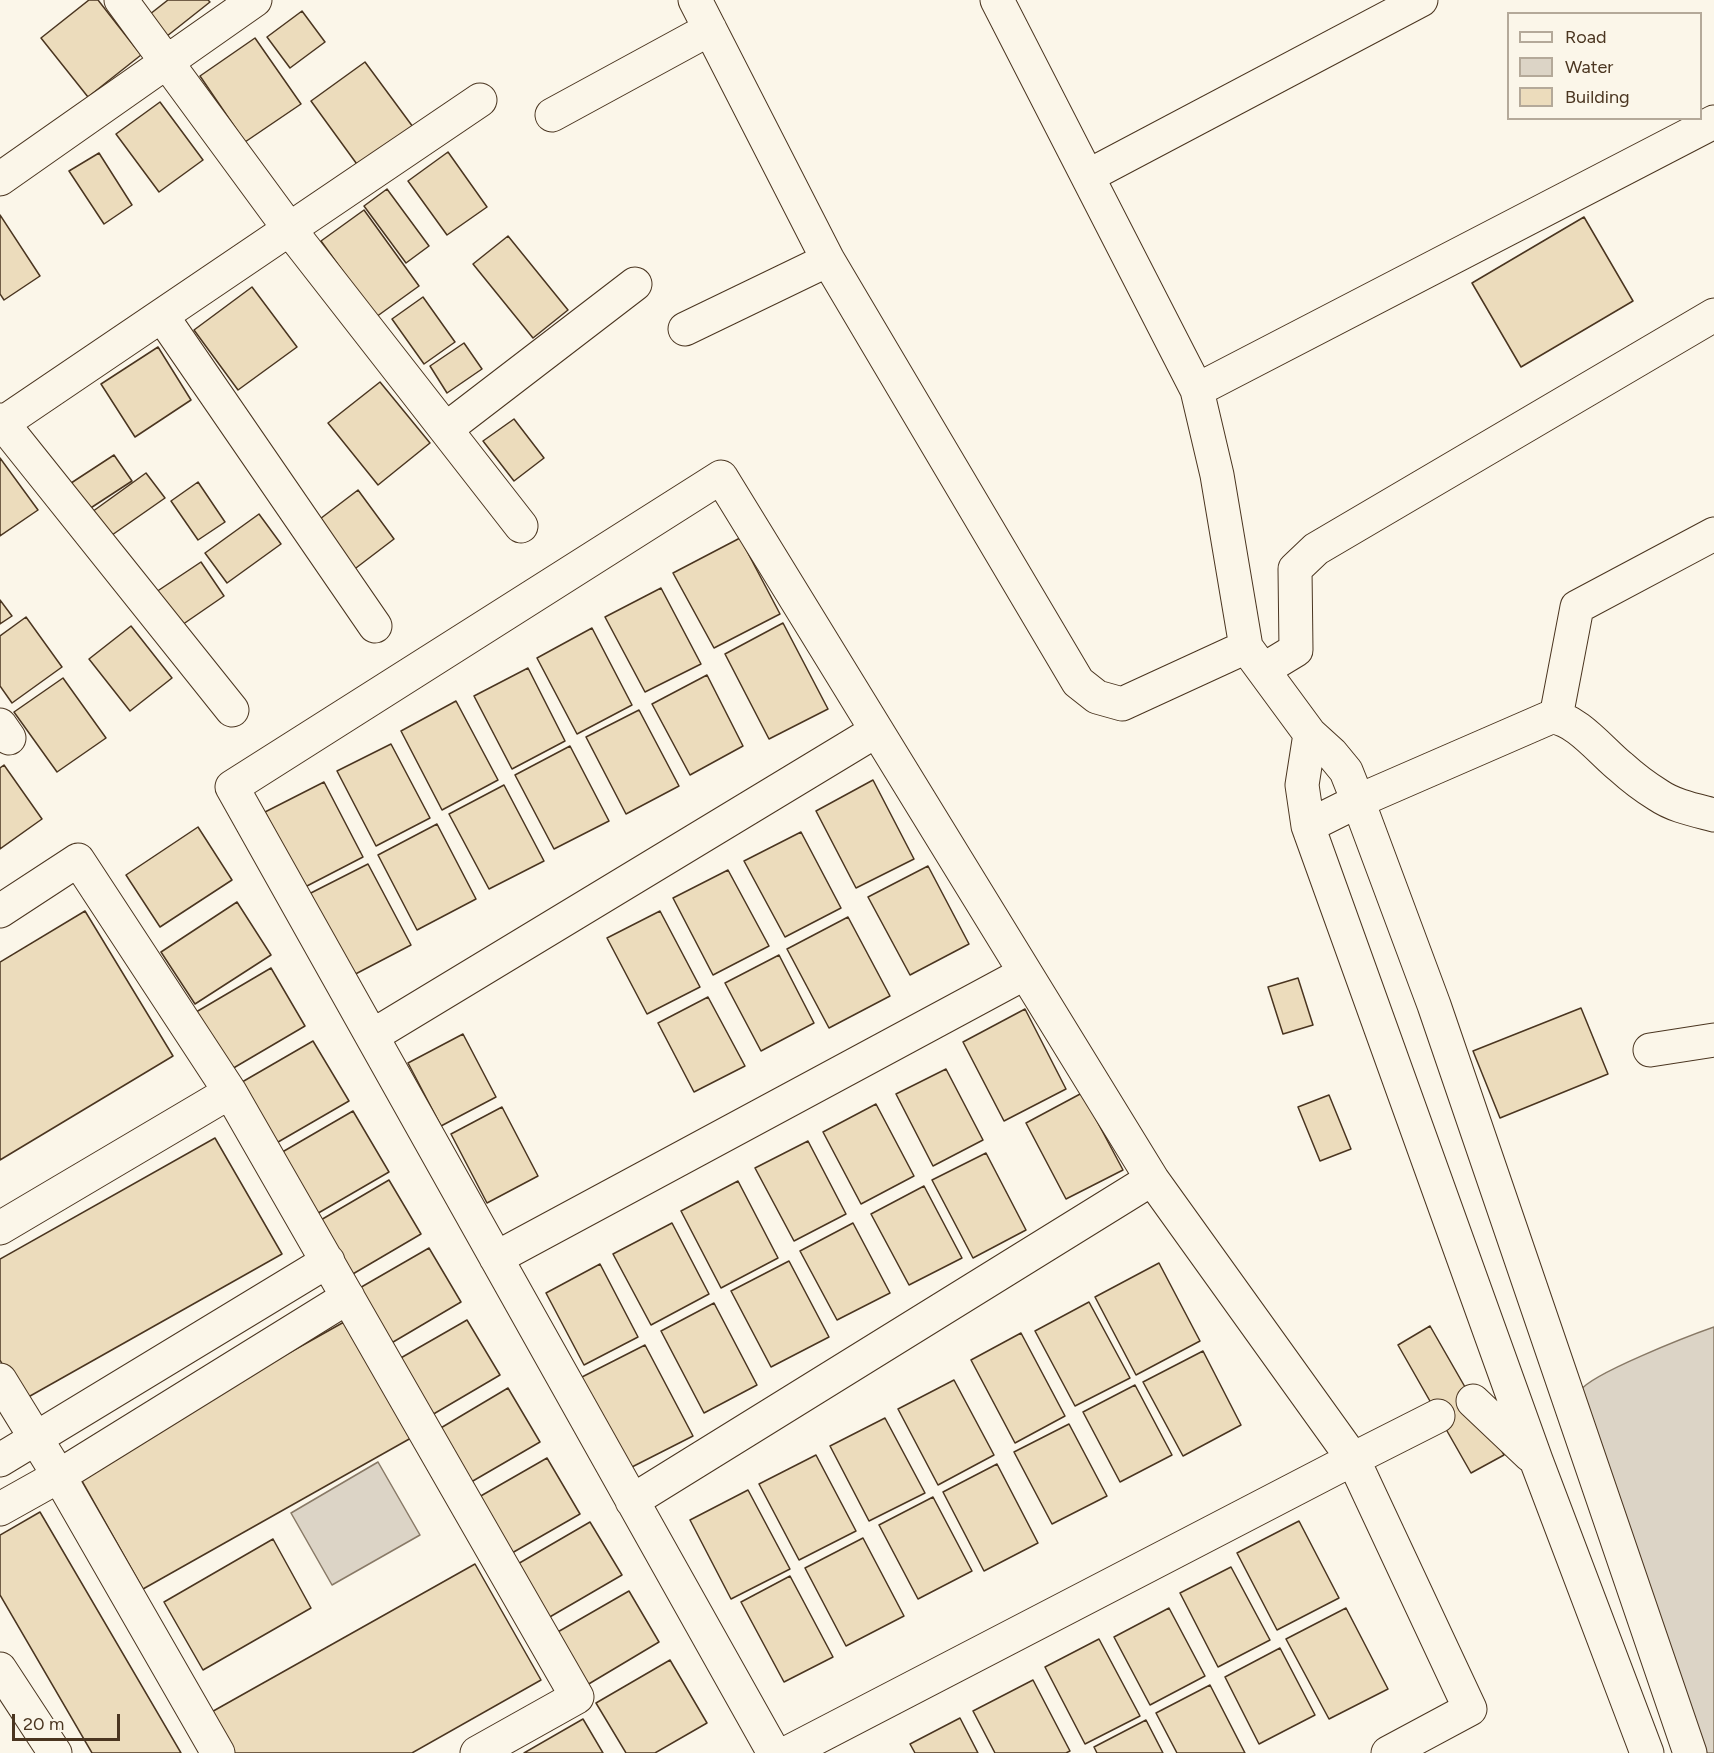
<!DOCTYPE html>
<html>
<head>
<meta charset="utf-8">
<style>
	body { margin:0 }
	#map { position:relative; width:1714px; height:1753px; overflow:hidden; background:#fbf6e9; font-family:Figtree,sans-serif }
	canvas { display:block }
	.legend { position:absolute; left:1507px; top:12px; width:195px; height:108px; box-sizing:border-box; background:#fbf6e9; border:2px solid #b4a999; margin:0; padding:8px 10px; list-style:none; font-size:18px; color:#4a3520 }
	.legend li { display:flex; align-items:center; gap:12px; height:30px }
	.legend b { width:30px; border:2px solid #b4a999 }
	.scale { position:absolute; left:12px; top:1714px; width:108px; height:27px; box-sizing:border-box; border:3px solid #4a3520; border-top:0; padding-left:8px; font-size:18px; line-height:21px; white-space:nowrap; color:#4a3520; -webkit-text-stroke:4px #fbf6e9; paint-order:stroke }
</style>
</head>
<body>
<div id="map">
<canvas width="1714" height="1753"></canvas>
<ul class="legend">
<li><b style="height:8px;background:#fbf6e9"></b>Road</li>
<li><b style="height:16px;background:#dcd4c6"></b>Water</li>
<li><b style="height:16px;background:#ecdcbc"></b>Building</li>
</ul>
<div class="scale">20 m</div>
</div>
<script>
const ctx = document.querySelector('canvas').getContext('2d');
ctx.lineJoin = 'round';
function paint(path, color) { ctx.fillStyle = color; ctx.fill(path, 'evenodd'); }
function trace(path, color, width, dash) { ctx.strokeStyle = color; ctx.lineWidth = width; ctx.lineCap = dash ? 'butt' : 'round'; ctx.setLineDash(dash || []); ctx.stroke(path); }
const water = new Path2D(`
	M1714 1327V1753H1707L1576 1405C1577 1401 1578 1395 1580 1391 1590 1374 1691 1335 1714 1327Z
	M378 1462 420 1535 332 1585 291 1513Z`);
paint(water, '#dcd4c6');
trace(water, '#887966', 1.5);
const building = new Path2D(`
	M89 0H98L141 55 88 97 41 38Z
	M168 0H208L210 2 162 40 145 18Z
	M302 11 325 42 290 68 267 37Z
	M255 38 301 104 245 142 200 76Z
	M365 62 413 127 359 167 311 101Z
	M160 102 203 160 159 192 116 134Z
	M448 152 487 207 447 235 408 181Z
	M99 153 132 205 104 224 69 171Z
	M387 189 429 246 406 263 364 206Z
	M364 210 419 286 376 317 321 241Z
	M0 215 40 276 4 300 0 294Z
	M1584 217 1633 301 1521 367 1472 283Z
	M508 236 568 310 533 338 473 264Z
	M252 287 297 347 238 390 194 330Z
	M423 297 455 342 424 364 392 319Z
	M464 343 482 369 447 393 430 366Z
	M158 347 191 400 135 437 101 384Z
	M380 382 430 443 378 485 328 423Z
	M514 419 544 458 514 481 483 441Z
	M114 455 132 481 83 513 65 487Z
	M0 458 38 510 0 536Z
	M146 473 165 498 102 542 85 517Z
	M198 482 225 522 198 540 171 501Z
	M358 490 394 539 352 571 316 522Z
	M259 514 281 544 227 583 205 553Z
	M740 538 780 614 714 648 673 573Z
	M201 562 224 596 179 627 156 592Z
	M661 588 701 664 645 692 605 617Z
	M0 600 12 616 0 624Z
	M26 617 62 667 12 703 0 686V636Z
	M783 623 828 709 769 739 725 654Z
	M131 626 172 678 130 711 89 659Z
	M592 628 632 705 577 734 537 658Z
	M528 668 565 741 512 769 474 696Z
	M707 675 743 746 690 775 652 704Z
	M63 678 106 738 57 772 14 712Z
	M456 701 498 780 442 810 401 731Z
	M639 710 679 786 626 814 586 737Z
	M391 744 430 818 376 846 337 771Z
	M570 746 609 821 554 849 515 775Z
	M4 765 42 819 0 849V768Z
	M873 780 914 859 856 888 816 811Z
	M324 782 363 857 305 887 265 812Z
	M504 785 544 861 489 889 449 814Z
	M437 824 476 899 417 930 378 855Z
	M198 827 232 880 160 927 126 875Z
	M801 832 841 908 785 937 744 861Z
	M368 864 411 945 344 980 301 898Z
	M928 866 969 944 910 975 868 897Z
	M728 870 769 946 713 975 673 898Z
	M237 902 271 955 195 1004 161 952Z
	M85 911 173 1056 0 1160V962Z
	M660 911 700 987 647 1014 607 938Z
	M848 917 890 996 829 1028 787 949Z
	M779 955 814 1023 761 1051 725 983Z
	M271 968 305 1026 225 1073 191 1015Z
	M1298 978 1313 1025 1283 1034 1268 987Z
	M708 997 745 1066 694 1092 658 1023Z
	M1581 1008 1608 1074 1500 1118 1473 1051Z
	M1025 1009 1066 1089 1004 1121 963 1042Z
	M463 1034 496 1097 441 1126 408 1063Z
	M313 1041 349 1101 266 1149 230 1089Z
	M946 1069 983 1140 933 1166 896 1094Z
	M1082 1093 1123 1170 1066 1199 1026 1123Z
	M1329 1095 1351 1149 1320 1161 1298 1107Z
	M876 1104 914 1176 861 1204 823 1132Z
	M502 1107 538 1176 487 1203 451 1134Z
	M353 1111 389 1172 308 1219 272 1158Z
	M215 1138 282 1254 23 1400 0 1360V1259Z
	M808 1141 846 1214 794 1241 755 1168Z
	M986 1153 1026 1230 973 1258 932 1180Z
	M389 1180 421 1234 346 1278 314 1224Z
	M738 1181 778 1258 721 1288 681 1211Z
	M924 1186 962 1258 909 1285 871 1214Z
	M672 1223 709 1294 651 1325 613 1254Z
	M853 1223 890 1293 837 1320 800 1251Z
	M429 1248 461 1302 383 1348 351 1293Z
	M789 1261 829 1337 771 1367 731 1291Z
	M1159 1263 1200 1341 1136 1375 1095 1297Z
	M600 1264 638 1337 584 1365 546 1293Z
	M1089 1302 1130 1378 1075 1406 1035 1331Z
	M714 1303 757 1385 704 1413 661 1331Z
	M467 1320 500 1375 425 1419 392 1363Z
	M344 1322 411 1438 143 1589 77 1472Z
	M1430 1326 1504 1455 1471 1473 1398 1345Z
	M1021 1333 1065 1416 1015 1443 971 1360Z
	M645 1345 693 1436 628 1469 580 1378Z
	M1203 1351 1241 1425 1183 1456 1143 1382Z
	M954 1380 994 1455 938 1485 898 1409Z
	M1135 1385 1172 1455 1120 1482 1083 1412Z
	M508 1388 540 1442 466 1485 434 1432Z
	M885 1418 925 1493 869 1521 830 1446Z
	M1069 1424 1107 1496 1052 1524 1014 1452Z
	M816 1455 856 1531 799 1560 759 1484Z
	M547 1458 580 1514 505 1557 472 1501Z
	M997 1464 1038 1543 984 1571 943 1492Z
	M748 1490 790 1569 731 1599 690 1520Z
	M933 1497 972 1571 918 1599 879 1525Z
	M40 1512 181 1753H92L0 1595V1535Z
	M1299 1521 1339 1598 1277 1630 1237 1553Z
	M590 1522 622 1575 548 1618 516 1565Z
	M863 1538 904 1616 846 1646 805 1568Z
	M273 1539 311 1608 203 1670 164 1602Z
	M475 1564 541 1680 412 1753H230L208 1714Z
	M1231 1567 1270 1640 1218 1667 1180 1593Z
	M790 1576 833 1657 784 1682 741 1602Z
	M629 1591 659 1642 587 1685 556 1633Z
	M1169 1608 1205 1676 1150 1705 1114 1637Z
	M1346 1608 1388 1689 1329 1719 1286 1639Z
	M1099 1639 1140 1716 1085 1744 1045 1667Z
	M1280 1648 1315 1715 1259 1744 1225 1677Z
	M670 1660 707 1723 655 1753H626L596 1703Z
	M1033 1680 1070 1751 1066 1753H995L973 1711Z
	M1210 1685 1245 1753H1177L1156 1713Z
	M960 1718 978 1753H915L910 1744Z
	M583 1719 603 1753H524Z
	M1146 1720 1163 1753H1097L1094 1747Z`);
paint(building, '#ecdcbc');
trace(building, '#4a3520', 1.5);
const minor = new Path2D(`
	M121 0 290 230 521 526
	M695 0 828 260 1078 682 1097 697 1122 704 1246 647
	M997 0 1197 390 1714 122
	M552 115 710 29
	M1088 176 1421 0
	M0 179 255 0
	M162 316 375 626
	M685 329 828 260
	M1197 390 1217 475 1246 647 1310 734 1332 754 1346 771 1358 801 1434 1005 1690 1753
	M0 420 232 710
	M0 425 480 100
	M446 429 635 284
	M1263 670 1296 650 1295 569 1316 549 1714 315
	M1556 717 1577 607 1714 534
	M0 725 9 738
	M1310 734 1302 785 1308 826 1536 1460 1647 1753
	M1308 826 1358 801 1551 717C1576 718 1602 752 1621 767 1632 777 1645 787 1658 795 1674 806 1695 810 1714 815
	M0 911 78 860 230 1092 577 1697 477 1753
	M372 1036 876 731
	M1650 1050 1714 1040
	M0 1228 230 1092
	M496 1258 1025 973
	M0 1380 59 1476 218 1753
	M1473 1401 1530 1455
	M0 1460 328 1261
	M632 1501 1152 1179
	M0 1509 59 1476 348 1297
	M0 1669 55 1753
	M774 1753 232 787 721 477 1152 1179 1353 1459 787 1753
	M1388 1753 1470 1709 1353 1459 1438 1416`);
trace(minor, '#4a3520', 35);
trace(minor, '#fbf6e9', 33);
</script>
</body>
</html>
